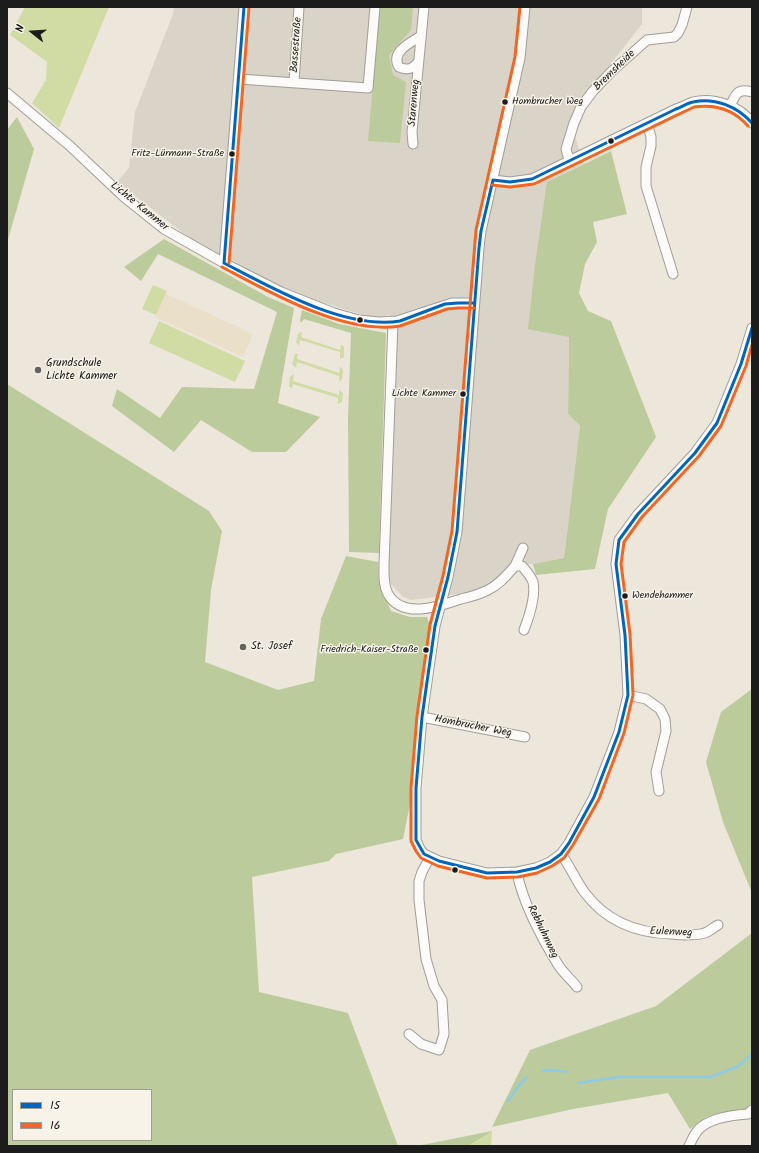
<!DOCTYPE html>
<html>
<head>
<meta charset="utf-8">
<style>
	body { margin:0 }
	#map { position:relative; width:759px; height:1153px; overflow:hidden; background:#ece6db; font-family:Kalam,sans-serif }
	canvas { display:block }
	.frame { position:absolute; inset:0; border:8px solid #1c1c1c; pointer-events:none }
	.legend { position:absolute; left:12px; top:1089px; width:140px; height:52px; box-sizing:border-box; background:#f7f3e8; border:1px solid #9f9d96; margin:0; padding:5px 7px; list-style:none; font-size:12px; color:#1c1c1c }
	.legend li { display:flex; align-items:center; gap:8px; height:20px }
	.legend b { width:20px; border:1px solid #9f9d96 }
	.north { position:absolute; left:12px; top:12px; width:40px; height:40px; -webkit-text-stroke:3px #f7f3e8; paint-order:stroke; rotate:287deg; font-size:11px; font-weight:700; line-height:16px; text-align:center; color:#1c1c1c }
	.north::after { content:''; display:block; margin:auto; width:14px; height:18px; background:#1c1c1c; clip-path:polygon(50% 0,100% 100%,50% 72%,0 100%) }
</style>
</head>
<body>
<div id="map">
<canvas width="759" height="1153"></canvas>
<div class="frame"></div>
<ul class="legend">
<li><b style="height:5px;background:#0065bd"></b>15</li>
<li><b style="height:5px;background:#f26522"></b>16</li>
</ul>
<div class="north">N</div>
</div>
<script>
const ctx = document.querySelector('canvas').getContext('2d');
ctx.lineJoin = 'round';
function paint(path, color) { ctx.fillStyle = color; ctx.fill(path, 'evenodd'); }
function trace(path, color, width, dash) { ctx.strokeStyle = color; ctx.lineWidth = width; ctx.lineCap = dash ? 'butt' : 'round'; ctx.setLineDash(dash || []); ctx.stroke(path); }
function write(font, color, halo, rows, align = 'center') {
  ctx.font = font + ' Kalam,sans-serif'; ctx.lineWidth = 3; ctx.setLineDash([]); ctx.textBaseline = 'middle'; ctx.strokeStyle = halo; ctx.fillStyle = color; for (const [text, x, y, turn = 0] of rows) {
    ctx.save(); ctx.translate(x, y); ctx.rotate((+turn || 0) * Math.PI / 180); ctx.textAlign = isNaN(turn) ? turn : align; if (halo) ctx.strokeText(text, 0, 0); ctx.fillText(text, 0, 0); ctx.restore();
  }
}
paint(new Path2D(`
	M166 294 253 334 243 357 155 317Z`), '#eadfc9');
paint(new Path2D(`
	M174 7H642V24L613 61 580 113 575 136 583 164 547 182 569 337 568 414 580 426 564 558 533 564 515 566 488 590 436 597 410 600 402 596 388 581 382 560 396 354 390 315 373 318 282 290 234 261 200 246 117 182 129 168 135 112 173 14Z`), '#d9d3c8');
paint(new Path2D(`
	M25 7H109L59 128 32 103 46 80 47 62 10 35Z
	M153 285 167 291 156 315 142 309Z
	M159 321 245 361 235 382 149 343Z
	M300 332H302L301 337 340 350 341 345H342L344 347V357L340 359V352L300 340 299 346 296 342 298 334Z
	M295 354H298L297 359 339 373 340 367 342 368 343 371 342 379 339 382V376L297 362 296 368 292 364Z
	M292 375H294L293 381 339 395V390L343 393 342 402 338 404V398L293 384 292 389 289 386 290 377Z
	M492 1131 491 1146H468Z`), '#d1dca5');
paint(new Path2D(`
	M380 7H413L411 30 389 55 393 75 406 82 400 143 368 141Z
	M17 117 34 149 7 243V130Z
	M611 151 627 214 593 222 597 242 585 264 579 293 588 311 611 321 656 437 608 509 595 569 536 575 533 564 564 558 580 426 568 414 569 337 528 329 535 265 547 182Z
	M164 239 268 297 294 308 278 403 320 417 286 452H252L201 420 174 452 112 406 117 389 160 418 182 387 254 389 277 312 158 254 141 281 124 267Z
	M302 310 339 324 386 333 379 553 349 552 348 418 351 333 304 319 301 323 300 320Z
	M7 384 209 511 222 531 211 590 205 662 278 690 314 681 321 619 346 556 378 562 379 583 391 611 410 617H427L431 629 417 718 411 799 403 839 336 854 329 861 252 877 259 992 348 1013 398 1146H7ZM13 1090H151V1140H13Z
	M752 689V893L723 822 706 762 721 712Z
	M752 933V1110L741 1109 706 1117 690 1129 668 1093 573 1109 492 1127 530 1050 656 1006Z
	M492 1131 468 1146H417Z`), '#bccb9c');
trace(new Path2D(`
	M542 1071 553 1070 567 1072
	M578 1083 619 1077H710L737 1067 752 1054
	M508 1101 519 1085 527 1077`), '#8fcbe2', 2.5);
const street = new Path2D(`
	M525 7 520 58 481 231 479 248 457 532 448 577 435 626 422 717 416 788V840L420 849 424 854 439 861 487 873 517 872 536 868 550 862 561 854 569 843 594 797 619 732 628 695 625 635 616 564 619 540 638 514 695 453 717 423 741 364 752 328
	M418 62C413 69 408 71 399 67 390 52 410 43 421 36
	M239 79 368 88 375 7
	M294 82 299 7
	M7 93 70 146 124 197 164 229 224 263 281 292 334 313 359 320 379 322 397 321 452 303H474
	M730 106C736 94 737 88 752 92
	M647 123 651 137V146L646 167V186L673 274
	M413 144 412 132 424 7
	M569 160 566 149 574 123 581 107 593 91 611 72 647 40 674 37 678 33 682 25 687 7
	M493 180 510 182 532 179 676 109C682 107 687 104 693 102 714 97 740 106 752 123
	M224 263 244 7
	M393 322 384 564C384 574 383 585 388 594 403 620 440 606 461 599 470 597 480 594 488 590 499 585 507 575 515 566H522C526 571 531 576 533 582 536 595 529 617 524 630
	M515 566 523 548
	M628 695 646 699 660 709 665 719 666 731 656 772 659 791
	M422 717 525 737
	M561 854C570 866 576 881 585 893 606 921 637 933 671 934 680 935 700 936 707 932 711 930 714 927 718 925
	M517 872C522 901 542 939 557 963 562 972 571 979 577 987
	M409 1034 421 1044 439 1050 444 1034 442 1000 434 986 426 959 419 900V881L422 872 430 857
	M689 1146C692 1140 694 1134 699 1129 710 1118 733 1115 748 1114L752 1110`);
trace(street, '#a19d97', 11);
trace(street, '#fcfbfa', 9);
trace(new Path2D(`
	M493 180 481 231 479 248 457 532 448 577 435 626 422 717 416 788V840L424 854 439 861 487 873 517 872 536 868 550 862 561 854 569 843 594 797 619 732 628 695 625 635 616 564 619 540 638 514 695 453 717 423 741 364 752 328
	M493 180 510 182 532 179 676 109C682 107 687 103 693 102 715 97 738 107 752 123
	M224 263C272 288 345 330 400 321L445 304 458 303H474
	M224 263 244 7`), '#0065bd', 3);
trace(new Path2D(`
	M520 7 515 57 476 230 452 531 443 576 430 625 417 716 411 788V841L416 851 421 858 438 866 487 878 518 877 537 873 552 866 564 858 573 845 599 799 624 733 633 695 630 634 621 564 624 542 642 517 699 456 721 426 746 366 752 345
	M492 185 510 187 534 184 694 107C715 104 734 110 748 126
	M229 263 249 7
	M222 267C271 293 344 335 400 326L447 309 458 308H474`), '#f26522', 3);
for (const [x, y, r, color] of [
	[505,102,3.5,"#1c1c1c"],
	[611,141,3.5,"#1c1c1c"],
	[232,154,3.5,"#1c1c1c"],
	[360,320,3.5,"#1c1c1c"],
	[38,370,4,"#65635f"],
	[463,394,3.5,"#1c1c1c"],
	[625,596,3.5,"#1c1c1c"],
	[243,647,4,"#65635f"],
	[426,650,3.5,"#1c1c1c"],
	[455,870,3.5,"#1c1c1c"]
]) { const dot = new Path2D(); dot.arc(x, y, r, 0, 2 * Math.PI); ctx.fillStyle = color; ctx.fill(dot); trace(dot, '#f7f3e8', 1.5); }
write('10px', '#1c1c1c', '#f7f3e8', [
	["Hombrucher Weg",512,102,"left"],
	["Fritz-Lürmann-Straße",224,154],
	["Lichte Kammer",456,394],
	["Wendehammer",632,596,"left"],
	["Friedrich-Kaiser-Straße",418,650]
], 'right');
write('11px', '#1c1c1c', '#f7f3e8', [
	["Bassestraße",297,45,-86],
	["Bremsheide",615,71,-44],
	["Starenweg",415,103,-85],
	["Lichte Kammer",139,207,39],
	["Hombrucher Weg",473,727,11],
	["Rebhuhnweg",542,932,64],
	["Eulenweg",671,933,2]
]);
write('11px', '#1c1c1c', '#f7f3e8', [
	["Grundschule",46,364],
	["Lichte Kammer",46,377],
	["St. Josef",251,647]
], 'left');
</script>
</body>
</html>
